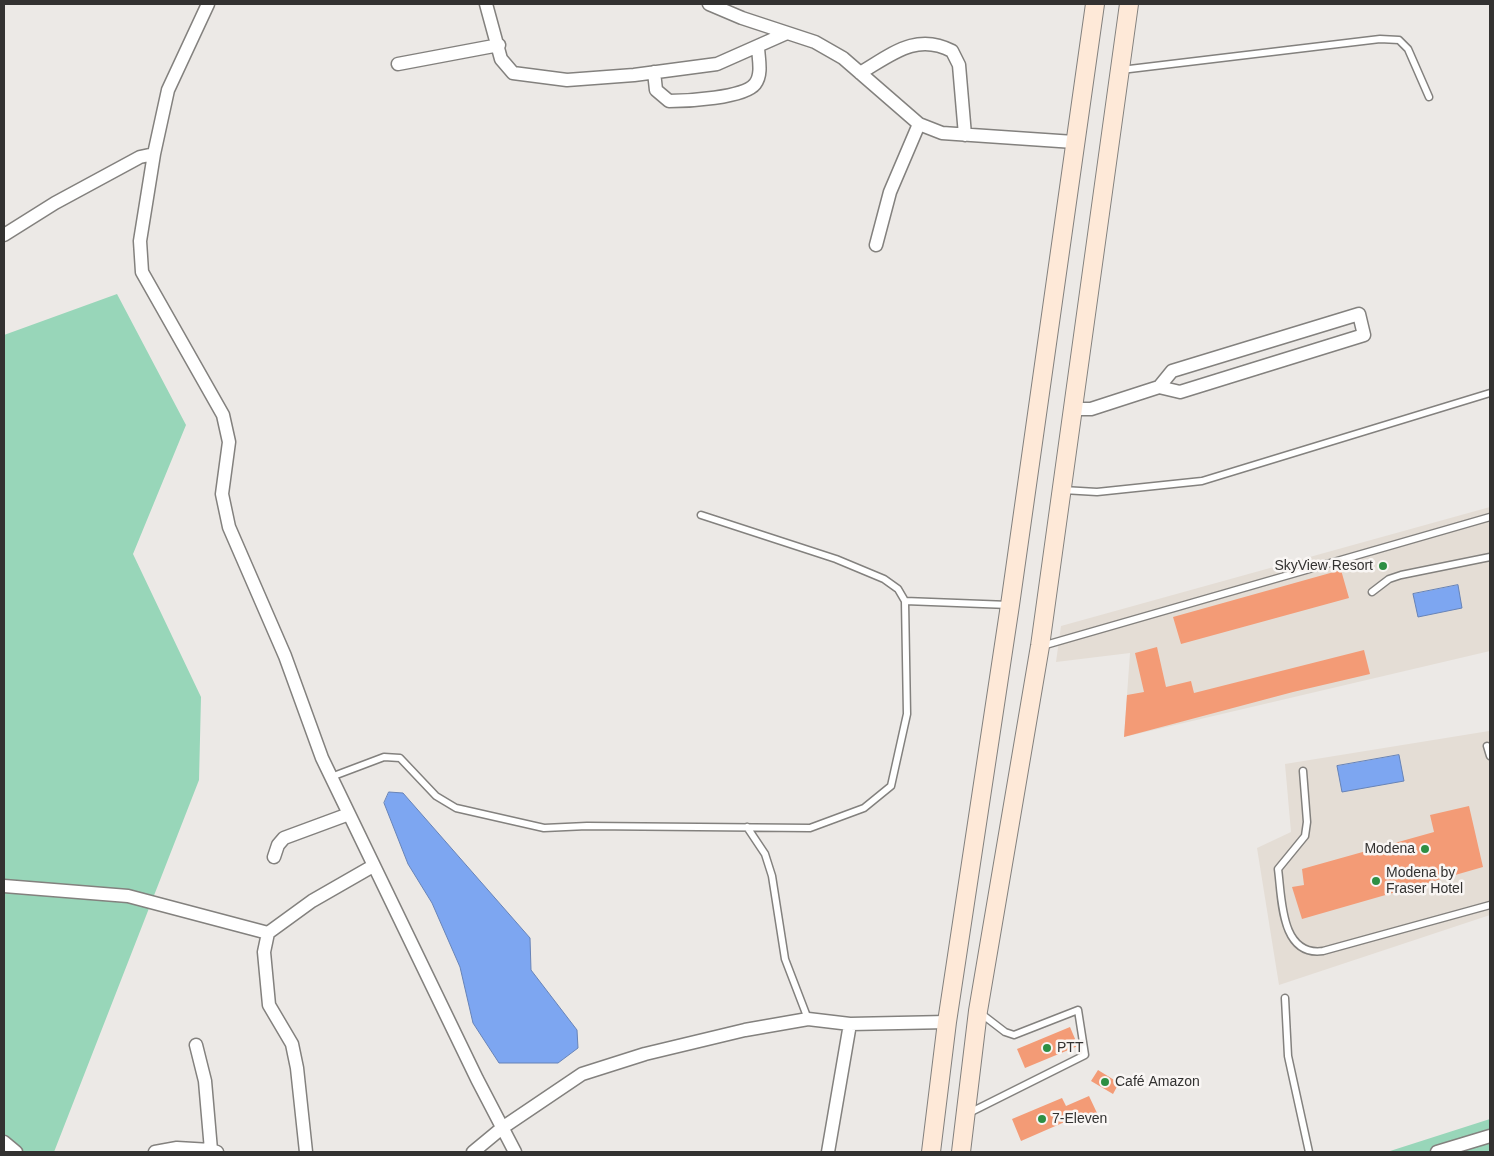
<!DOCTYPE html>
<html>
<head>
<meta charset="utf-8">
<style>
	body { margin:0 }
	#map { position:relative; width:1494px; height:1156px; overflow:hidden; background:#ece9e6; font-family:Arial,sans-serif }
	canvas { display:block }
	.frame { position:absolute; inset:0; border:5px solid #333231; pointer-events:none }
</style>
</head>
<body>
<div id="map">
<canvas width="1494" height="1156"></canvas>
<div class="frame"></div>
</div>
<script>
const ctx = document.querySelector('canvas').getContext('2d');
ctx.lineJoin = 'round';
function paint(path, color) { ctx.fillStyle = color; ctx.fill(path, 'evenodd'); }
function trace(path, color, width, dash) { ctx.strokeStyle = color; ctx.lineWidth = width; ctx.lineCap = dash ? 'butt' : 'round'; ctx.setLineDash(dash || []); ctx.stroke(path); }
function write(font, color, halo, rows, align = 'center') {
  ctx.font = font + ' Arial,sans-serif'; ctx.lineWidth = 5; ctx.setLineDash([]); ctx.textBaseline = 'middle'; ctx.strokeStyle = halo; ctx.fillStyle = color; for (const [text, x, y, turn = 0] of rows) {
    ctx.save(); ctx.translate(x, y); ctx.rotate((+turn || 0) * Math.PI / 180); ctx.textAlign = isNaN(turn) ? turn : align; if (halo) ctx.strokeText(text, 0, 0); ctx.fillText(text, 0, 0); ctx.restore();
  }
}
paint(new Path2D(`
	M1490 507V651L1124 737 1130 653 1056 662 1061 626Z
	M1489 731 1490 915 1279 985 1257 848 1291 832 1285 764Z`), '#e4ddd5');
paint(new Path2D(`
	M117 294 186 425 133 554 201 697 199 780 54 1152H4V335Z
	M1490 1119V1152H1387Z`), '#98d6b9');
const water = new Path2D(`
	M1458 585 1462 608 1418 617 1413 594Z
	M1399 755 1404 781 1342 792 1337 766Z
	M389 792 403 793 530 938 531 970 577 1030 578 1048 558 1063H499L473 1023 460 967 432 903 408 864 384 803Z`);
paint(water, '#7da6f1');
trace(water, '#6783b7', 1);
paint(new Path2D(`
	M1341 570 1349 598 1181 644 1173 617Z
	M1157 647 1166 687 1191 681 1194 693 1364 650 1370 674 1293 692 1124 737 1127 695 1144 692 1135 653Z
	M1469 806 1483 867 1302 919 1292 887 1304 885 1302 869 1434 832 1430 815Z
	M1070 1027 1078 1046 1025 1068 1017 1049Z
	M1098 1070 1119 1083 1113 1094 1091 1081Z
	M1089 1096 1097 1113 1078 1122 1076 1117 1021 1141 1012 1119 1062 1098 1066 1106Z`), '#f39b76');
const lane = new Path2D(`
	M1121 70 1380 39 1399 40 1408 49 1429 97
	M1063 490 1097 492 1202 481 1490 393
	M1372 592 1389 579 1401 575 1490 557
	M905 601 1009 605
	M1042 646 1490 517
	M1487 746 1490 756
	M1303 771 1307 822 1305 836 1278 869C1282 897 1280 957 1323 951L1490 905
	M331 777 384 757 400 758 436 796 456 808 544 828 587 826 810 828 864 808 891 786 907 714 905 601 898 589 884 579 836 559 701 515
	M747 827 765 854 772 876 785 959 808 1019
	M1285 998 1288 1056 1309 1152
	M969 1113 1085 1055 1078 1010 1014 1035 1005 1032 979 1012`);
const street = new Path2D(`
	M208 4 168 90 154 154 140 241 142 272 223 415 229 442 222 494 229 527 285 656 322 758 477 1079 515 1152
	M486 4 501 59 513 73 567 80 634 75 717 64 787 33
	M709 4 742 18 815 42 843 58 919 124 942 133 1074 142
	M398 64 499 45
	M654 72 656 90 669 101C687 101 744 98 755 84 763 74 758 57 758 46
	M860 73C891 55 916 32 952 51L959 65 965 135
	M4 235 55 203 140 157 154 154
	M876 245 890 192 919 124
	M1072 409H1091L1159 387 1172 371 1359 314 1364 335 1180 392 1159 387
	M274 857 278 845 284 838 349 814
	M4 886 128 896 268 933
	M196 1045 205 1081 211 1150 217 1152
	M4 1142 16 1152
	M155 1152 177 1148 211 1150
	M306 1152 297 1068 292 1044 269 1005 264 952 268 933 312 901 373 866
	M473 1152 502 1128 582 1074 645 1054 745 1030 808 1019 850 1024 947 1022
	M828 1152 850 1024
	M1437 1152 1490 1136`);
const secondary = new Path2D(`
	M931 1152 947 1022 1010 605 1095 4
	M961 1152 978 1011 1040 646 1129 4`);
trace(lane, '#83817e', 9);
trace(street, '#83817e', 15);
trace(secondary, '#83817e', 20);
trace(lane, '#fff', 6);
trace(street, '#fff', 12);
trace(secondary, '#fee9d8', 18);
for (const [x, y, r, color] of [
	[1383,566,5,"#2d8f43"],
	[1425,849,5,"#2d8f43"],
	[1376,881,5,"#2d8f43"],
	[1047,1048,5,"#2d8f43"],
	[1105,1082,5,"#2d8f43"],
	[1042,1119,5,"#2d8f43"]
]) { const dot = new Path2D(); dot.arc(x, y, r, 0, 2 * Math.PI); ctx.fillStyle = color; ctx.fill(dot); trace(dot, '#f9f6f4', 2); }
write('14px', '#333231', '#f9f6f4', [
	["SkyView Resort",1373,566,"right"],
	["Modena",1415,849,"right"],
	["Modena by",1386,873],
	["Fraser Hotel",1386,889],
	["PTT",1057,1048],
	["Café Amazon",1115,1082],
	["7-Eleven",1052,1119]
], 'left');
</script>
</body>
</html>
